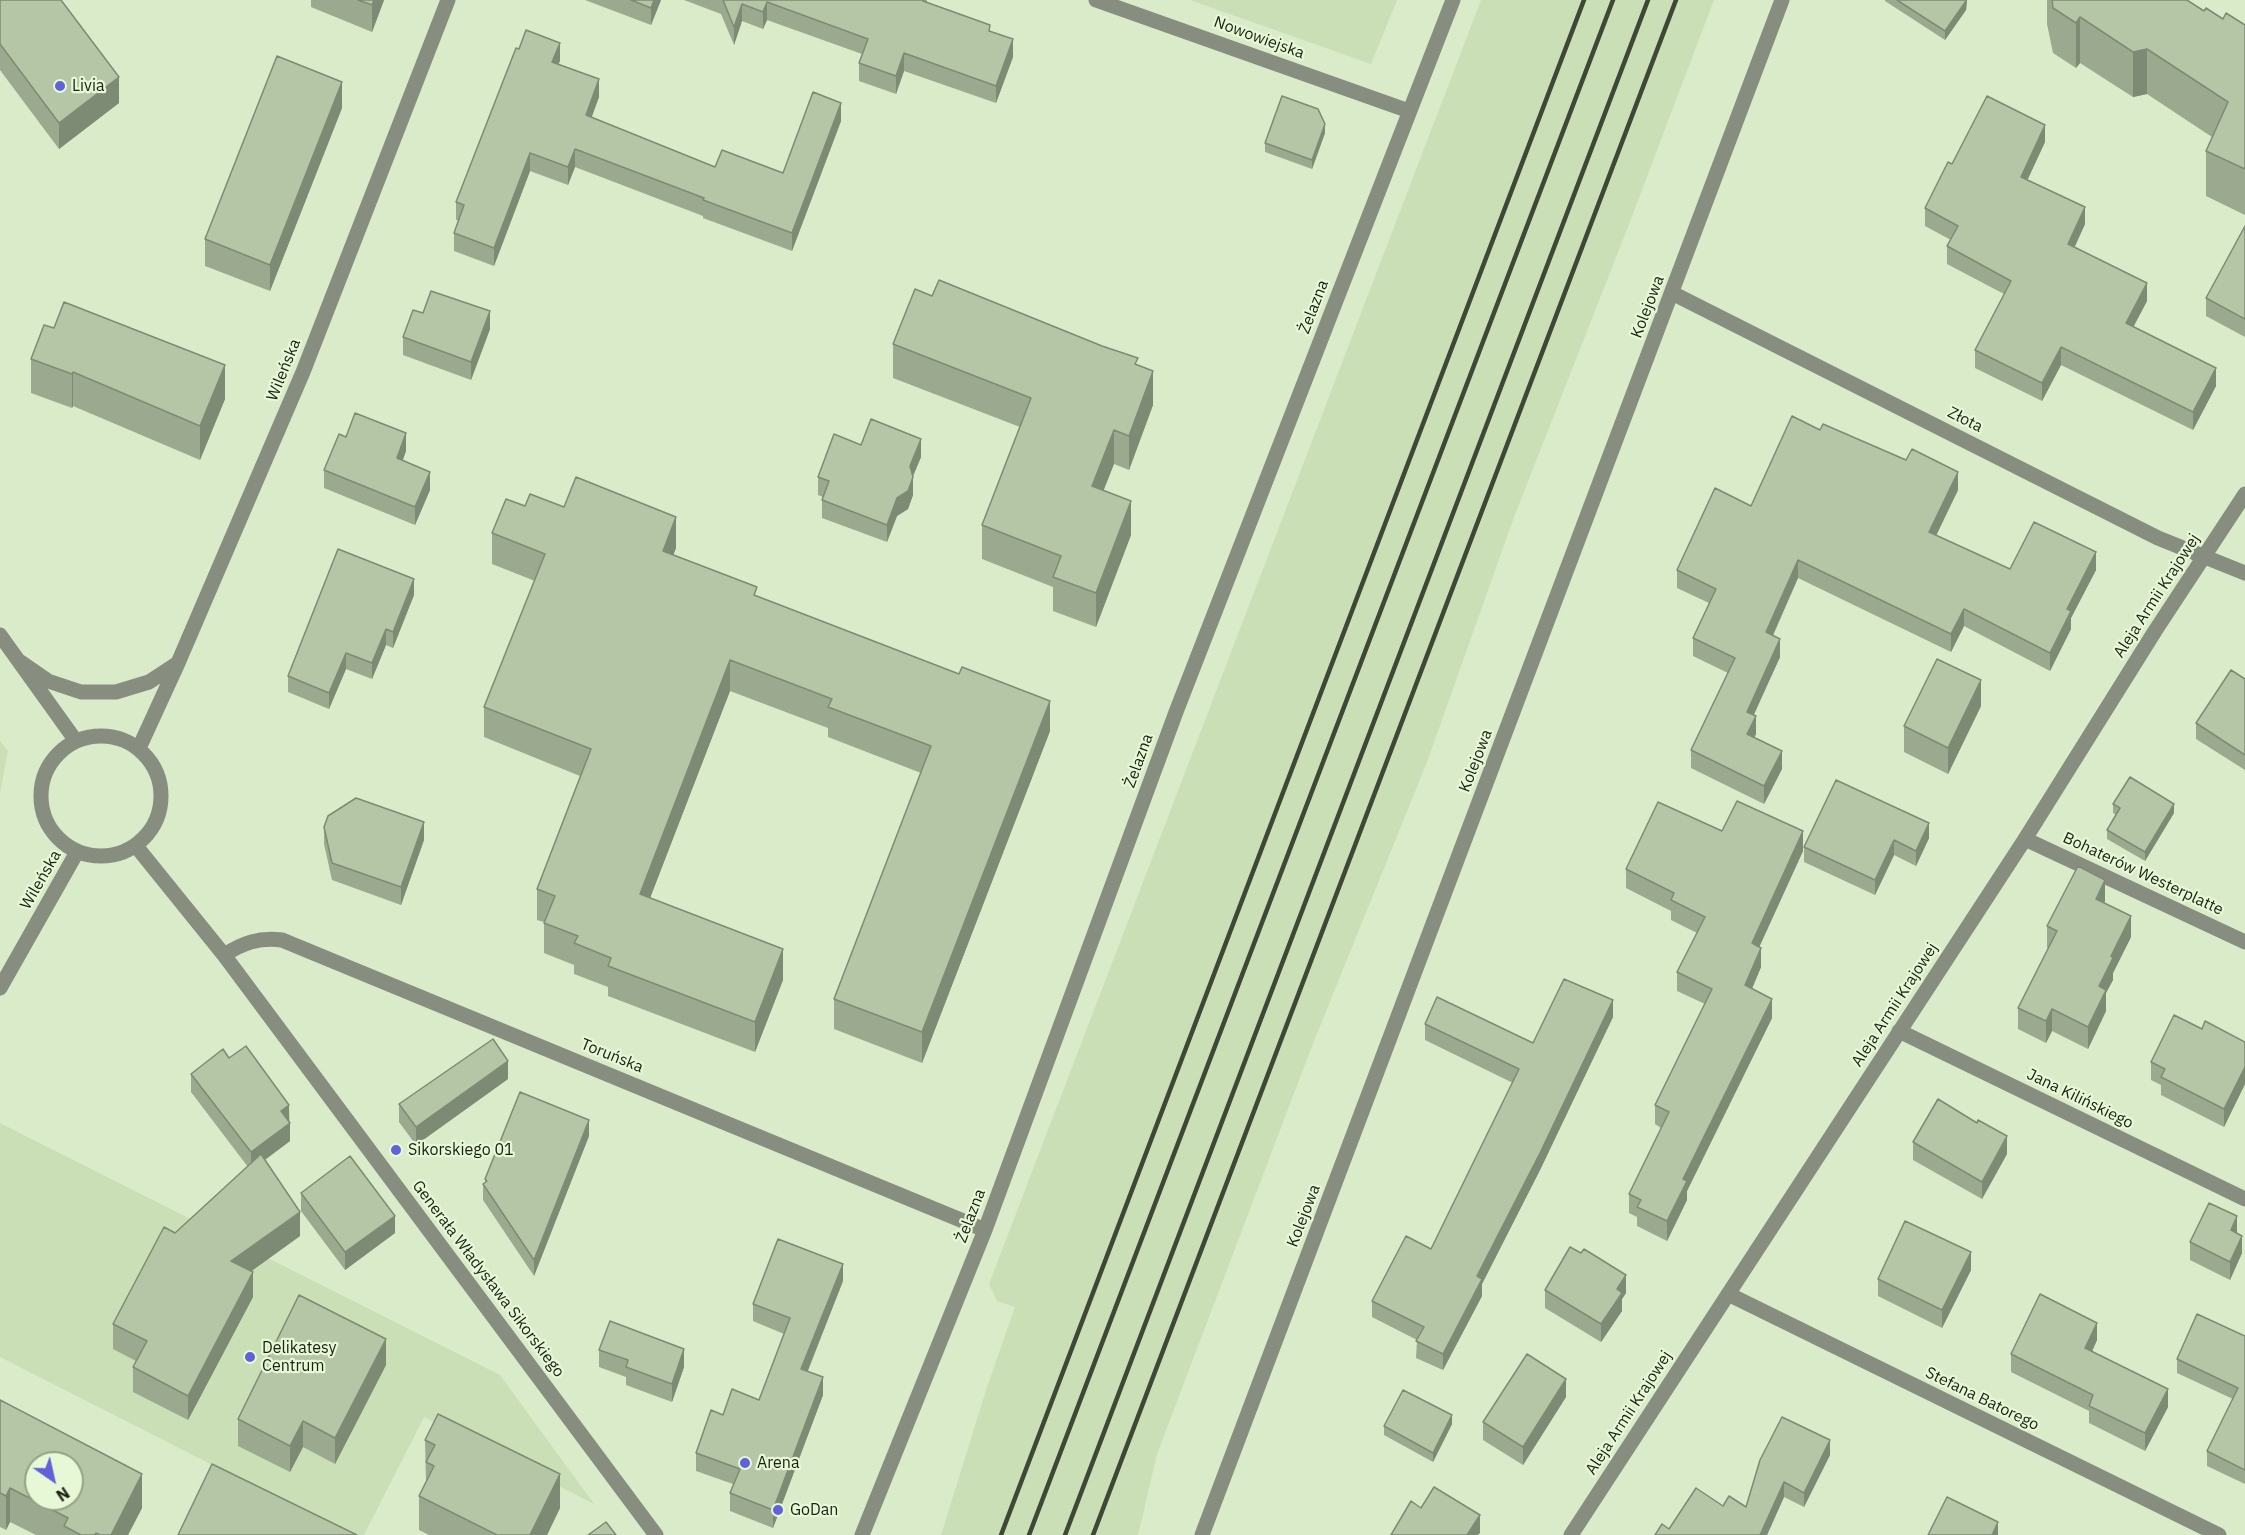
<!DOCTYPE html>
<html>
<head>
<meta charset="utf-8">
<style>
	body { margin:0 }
	#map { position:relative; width:2245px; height:1535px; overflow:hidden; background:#d9ebc9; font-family:"IBM Plex Sans",sans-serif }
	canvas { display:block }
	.north { position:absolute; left:24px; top:1451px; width:60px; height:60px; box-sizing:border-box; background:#e6f8d6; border:2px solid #94a288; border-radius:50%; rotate:146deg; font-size:16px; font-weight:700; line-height:24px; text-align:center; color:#1a2014 }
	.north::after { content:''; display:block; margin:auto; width:21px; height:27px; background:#6161da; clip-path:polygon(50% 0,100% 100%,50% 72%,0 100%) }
</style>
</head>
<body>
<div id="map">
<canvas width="2245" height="1535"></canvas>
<div class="north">N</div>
</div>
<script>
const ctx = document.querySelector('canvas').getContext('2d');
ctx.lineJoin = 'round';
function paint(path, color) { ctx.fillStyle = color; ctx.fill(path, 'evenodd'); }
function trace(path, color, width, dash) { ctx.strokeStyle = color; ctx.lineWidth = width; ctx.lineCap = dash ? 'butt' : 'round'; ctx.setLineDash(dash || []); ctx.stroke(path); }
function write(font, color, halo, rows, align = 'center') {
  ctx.font = font + ' "IBM Plex Sans",sans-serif'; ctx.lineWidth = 4.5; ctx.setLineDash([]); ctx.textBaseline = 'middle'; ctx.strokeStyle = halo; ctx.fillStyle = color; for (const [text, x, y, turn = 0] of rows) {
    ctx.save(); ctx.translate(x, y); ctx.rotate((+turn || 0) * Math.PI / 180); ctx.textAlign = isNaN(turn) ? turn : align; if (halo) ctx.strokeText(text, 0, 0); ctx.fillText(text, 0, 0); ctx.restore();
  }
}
paint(new Path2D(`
	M1190 0H1397L1371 64Z
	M1481 0H1714L1626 232 1514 517 1427 762 1312 1046 1157 1454 1138 1535H941L987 1387 1015 1307 997 1301 989 1284Z
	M0 741 8 751 0 793Z
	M0 1123 500 1375 594 1504 424 1417 364 1535H350L0 1357Z`), '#cadfb6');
trace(new Path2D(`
	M1096 0 1409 111
	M1672 293 2158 538 2245 573
	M0 635 76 741
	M19 661 48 681 81 692H116L149 682 178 663
	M41 796a60 60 0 1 1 120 0a60 60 0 1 1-120 0Z
	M139 748 178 663 303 372 448 0
	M2025 839 2245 942
	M136 846 224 955 656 1535
	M224 955C243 943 259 937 282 940L985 1230
	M0 988 77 852
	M1899 1031 2245 1199
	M1728 1294 2219 1535
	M862 1535 985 1230 1176 712 1453 0
	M1202 1535 1782 0
	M1571 1535 2025 839 2155 631 2245 494`), '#878e80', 15);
trace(new Path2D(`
	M1001 1535 1584 0
	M1029 1535 1613 0
	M1065 1535 1648 0
	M1093 1535 1676 0`), '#3f4737', 4.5);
paint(new Path2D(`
	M0 0 119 103 59 149 0 70Z
	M311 0H384L372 32 311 7Z
	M585 0H661L651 25Z
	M684 0H927V3L990 32 1013 57 996 103 904 71 896 94 859 81V63L862 54 767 20 763 29 742 21 734 45 721 14Z
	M1885 0H1967L1966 10 1945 40 1885 1Z
	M2047 0H2187L2204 11 2223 19 2245 25V215L2206 196V151L2212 137 2147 94 2133 97 2080 63 2076 68 2053 53 2047 24Z
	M560 61 558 64 599 97 591 117 715 167 783 173 841 121 792 251 703 218V216L575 167 568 185 530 171 494 266 454 251V233L458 220H456V202Z
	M342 108 270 291 205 266V239Z
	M1325 133 1312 169 1265 152V143Z
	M2045 142 2027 180 2085 224 2074 247 2147 301 2133 327 2216 386 2193 430 2061 365 2042 401 1975 368V350L2004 294 1947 264V246L1951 240 1925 226V208L1952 164Z
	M2245 226V337L2206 316V298Z
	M932 296 1138 365 1153 405 1129 470 1114 464 1103 490 1131 535 1096 627 1053 611V587L982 559V525L1020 427 893 378V344Z
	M423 313 490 329 471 380 403 355V337Z
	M31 359 225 399 200 460 73 406 72 408 31 393Z
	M1820 430 1958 490 1936 536 2010 569 2096 570 2071 618V629L2050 671 1964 626 1951 652 1798 578 1773 636 1780 657 1753 715 1756 734 1754 738 1782 769 1764 804 1691 768V750L1728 673 1693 656V638L1709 603 1677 588V570L1751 506Z
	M346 437 406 451 403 460 430 490 415 525 324 488V470Z
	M861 445 921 457 913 476V495L908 509 897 516 887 542 822 518V500L823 497 818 495V477Z
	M525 506 564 507 676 548 673 555 757 596 1050 731 922 1063 834 1029V999L921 773 828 737V728L730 691 650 898 783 980 755 1052 608 996V987L574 974V965L544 953V922L537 920V889L580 776 484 737V707L535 581 492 564V533Z
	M414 595 393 648 386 645 372 679 346 669 329 709 288 692V676Z
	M2245 679V770L2196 739V723Z
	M1981 706 1948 774 1904 752V726Z
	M2113 804 2174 813 2145 861 2107 839V830L2116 815 2113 813Z
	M324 827 424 840 401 905 332 880 324 844Z
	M1722 831 1803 851 1759 947 1761 967 1752 989 1772 1018 1687 1191V1200L1667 1241 1637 1226V1217L1629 1213V1194L1661 1128 1655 1124V1105L1705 1004 1677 991V972L1697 933 1671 920V911L1626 888V869Z
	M1929 838 1916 866 1894 855 1875 895 1804 862V847Z
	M2105 901 2104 903 2131 937 2113 973V980L2106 993V1011L2088 1049 2052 1031 2046 1043 2018 1029V1008L2048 948H2047V926Z
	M1613 1017 1540 1170 1482 1284V1296L1443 1370 1416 1358 1417 1340 1372 1317V1301L1431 1249 1513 1083 1425 1040V1024L1533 1043Z
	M2245 1042V1084L2224 1127 2161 1095V1085L2151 1080V1062Z
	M229 1058 289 1105 290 1141 265 1160 300 1236 251 1271 253 1297 188 1420 133 1392V1367L136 1361 113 1349V1324L175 1233 248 1167 191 1092V1074Z
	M508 1079 416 1145 399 1122V1104Z
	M589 1136 534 1276 483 1200V1184L485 1183V1179Z
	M1913 1142 2007 1154 1982 1199 1913 1160Z
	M301 1193 395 1233 345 1270 301 1211Z
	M2237 1233 2242 1253 2230 1280 2190 1260V1242Z
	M1971 1270 1942 1328 1878 1296V1279Z
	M843 1281 808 1371 823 1395 773 1528 730 1511V1493L733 1484 696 1471V1453L723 1415 759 1400 784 1334 753 1321V1304Z
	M1545 1290 1626 1293 1622 1299V1311L1601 1342 1545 1308Z
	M2245 1336V1484L2207 1466V1451L2233 1399 2177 1373V1359Z
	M2097 1340 2092 1352 2168 1407 2145 1451 2089 1423V1411L2011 1372V1354Z
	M599 1350 684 1367 672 1402 626 1385V1377L599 1367Z
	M386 1365 335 1464 303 1447 290 1472 238 1446V1419Z
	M1566 1397 1523 1465 1483 1440V1422Z
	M0 1400 142 1508 128 1535H36L10 1522 6 1530 0 1527Z
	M1452 1424 1433 1462 1384 1435V1426Z
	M425 1440 560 1508 547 1535H429L419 1530V1496L426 1482Z
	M1830 1455 1804 1507 1784 1497 1767 1535H1655L1723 1506 1746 1507 1760 1460Z`), '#9baa8e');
paint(new Path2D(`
	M374 0H384L372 32V5Z
	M654 0H661L651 25V8Z
	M1962 0H1967L1966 10 1945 40V31Z
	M767 2V20L763 29V12Z
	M742 4V21L734 45V27Z
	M2080 17V63L2076 68V23Z
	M1013 39V57L996 103V86Z
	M560 43V61L552 79V62Z
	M2147 49V94L2133 97V52Z
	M904 53V71L896 94V76Z
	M119 77V103L59 149V123Z
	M599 79V97L586 133V115Z
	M342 82V108L270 291V265Z
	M841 103V121L792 251V233Z
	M1325 124V133L1312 169V160Z
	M2045 125V142L2021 194V177Z
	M575 149V167L568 185V167Z
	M530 153V171L494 266V248Z
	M2085 207V224L2068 262V244Z
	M2147 283V301L2126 341V323Z
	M490 311V329L471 380V362Z
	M2061 347V365L2042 401V383Z
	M225 365V399L200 460V426Z
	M2216 368V386L2193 430V412Z
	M1153 371V405L1129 470V436Z
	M73 372V406L72 408V374Z
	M1114 430V464L1092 520V486Z
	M406 433V451L397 475V458Z
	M921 439V457L910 483V466Z
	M430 472V490L415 525V507Z
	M1958 472V490L1929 550V532Z
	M913 477V495L908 509 897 516 887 542V525L897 498Z
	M1131 501V535L1096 627V593Z
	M676 517V548L663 581V551Z
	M2096 552V570L2071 618V629L2050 671V653L2067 609Z
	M1798 560V578L1766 650V632Z
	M414 579V595L393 648V632Z
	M1964 609V626L1951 652V634Z
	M386 629V645L372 679V663Z
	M1780 639V657L1747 730V712Z
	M346 653V669L329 709V693Z
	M730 660V691L640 924V894Z
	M1981 680V706L1948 774V748Z
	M1050 701V731L922 1063V1032Z
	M1756 716V734L1747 752V734Z
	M1782 751V769L1764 804V786Z
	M2174 804V813L2145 861V852Z
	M424 822V840L401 905V887Z
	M1929 823V838L1916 866V851Z
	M1803 831V851L1752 963V943Z
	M1894 840V855L1875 895V880Z
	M2105 880V901L2096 920V899Z
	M2131 916V937L2113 973V980L2106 993V1011L2088 1049V1027L2099 986 2111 956Z
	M1761 948V967L1745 1005V985Z
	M783 949V980L755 1052V1022Z
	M1772 999V1018L1687 1191V1200L1667 1241V1221L1683 1179Z
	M1613 1000V1017L1540 1170 1482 1284V1296L1443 1370V1354L1477 1276Z
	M2052 1009V1031L2046 1043V1021Z
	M508 1061V1079L416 1145V1127Z
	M2245 1067V1084L2224 1127V1109Z
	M289 1105V1123L281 1111Z
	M589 1120V1136L534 1276V1260Z
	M290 1123V1141L251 1170V1152Z
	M2007 1136V1154L1982 1199V1182Z
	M300 1212V1236L231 1286V1261Z
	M395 1216V1233L345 1270V1252Z
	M2237 1216V1234L2231 1230Z
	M2242 1236V1253L2230 1280V1262Z
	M1971 1252V1270L1942 1328V1310Z
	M843 1264V1281L801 1387V1369Z
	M253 1272V1297L188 1420V1396Z
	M1626 1275V1293L1622 1299V1311L1601 1342V1324L1617 1289Z
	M2097 1323V1340L2085 1366V1348Z
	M386 1339V1365L335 1464V1438Z
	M684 1349V1367L672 1402V1384Z
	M823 1377V1395L773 1528V1510Z
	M1566 1379V1397L1523 1465V1447Z
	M2168 1389V1407L2145 1451V1433Z
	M1452 1415V1424L1433 1462V1453Z
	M303 1421V1447L290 1472V1446Z
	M1830 1440V1455L1804 1507V1493Z
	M142 1474V1508L128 1535H111Z
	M560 1474V1508L547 1535H530Z
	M1784 1482V1497L1767 1535H1760Z
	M10 1488V1522L6 1530V1496Z
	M1480 1515V1533L1478 1535H1467Z
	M1998 1522V1535H1992Z`), '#7e8b74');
const building = new Path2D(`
	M0 0H61L119 77 59 123 0 44Z
	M358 0H374L372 5Z
	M631 0H654L651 8Z
	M723 0H924L923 1 990 25 989 31 1013 39 996 86 904 53 896 76 859 63 868 39 767 2 763 12 742 4 734 27Z
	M1897 0H1965L1966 1 1945 31Z
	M2052 0H2187L2204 11 2206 8 2223 19 2226 13 2245 25V169L2206 151 2228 102 2147 49 2133 52 2080 17 2076 23 2053 8Z
	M526 30 560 43 552 62 599 79 586 115 715 167 722 150 783 173 813 92 841 103 792 233 703 200 704 198 575 149 568 167 530 153 494 248 454 233 464 205 456 202 516 48 519 49Z
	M277 56 342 82 270 265 205 239Z
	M1282 96 1318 109 1325 124 1312 160 1265 143Z
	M1987 96 2045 125 2021 177 2085 207 2068 244 2147 283 2126 323 2216 368 2193 412 2061 347 2042 383 1975 350 2011 281 1947 246 1958 226 1925 208 1948 162 1952 164Z
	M2245 226V319L2206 298Z
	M939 280 1102 346 1138 358 1135 364 1153 371 1129 436 1114 430 1092 486 1131 501 1096 593 1053 577 1061 556 982 525 1031 398 893 344 915 289 932 296Z
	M431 291 490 311 471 362 403 337 413 310 423 313Z
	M64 302 225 365 200 426 73 372 72 374 31 359 44 325 54 328Z
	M355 413 406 433 397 458 430 472 415 507 324 470 339 434 346 437Z
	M1792 416 1820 430 1823 424 1906 460 1912 449 1958 472 1929 532 2010 569 2034 522 2096 552 2067 609 2071 611 2050 653 1964 609 1951 634 1798 560 1766 632 1780 639 1747 712 1756 716 1747 734 1782 751 1764 786 1691 750 1735 658 1693 638 1716 589 1677 570 1715 488 1751 506Z
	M871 419 921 439 910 466 913 477 908 491 897 498 887 525 822 500 829 481 818 477 834 434 861 445Z
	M576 477 676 517 663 551 757 587 754 595 959 674 962 667 1050 701 922 1032 834 999 931 746 828 707 832 699 730 660 640 894 783 949 755 1022 608 966 611 958 574 943 578 936 544 923 555 896 537 889 591 749 484 707 545 554 492 533 506 499 525 506 530 494 564 507Z
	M338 549 414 579 393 632 386 629 372 663 346 653 329 693 288 676Z
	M1937 659 1981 680 1948 748 1904 726Z
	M2231 670 2245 679V755L2196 723Z
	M2130 777 2174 804 2145 852 2107 830 2120 808 2113 804Z
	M1836 780 1929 823 1916 851 1894 840 1875 880 1804 847Z
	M356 798 424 822 401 887 332 863 324 827 328 816Z
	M1737 801 1803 831 1752 943 1761 948 1745 985 1772 999 1683 1179 1687 1181 1667 1221 1637 1207 1641 1200 1629 1194 1669 1112 1655 1105 1712 989 1677 972 1705 917 1671 900 1674 893 1626 869 1658 802 1722 831Z
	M2078 866 2105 880 2096 899 2131 916 2111 956 2113 958 2099 986 2106 990 2088 1027 2052 1009 2046 1021 2018 1008 2057 931 2047 926Z
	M1564 979 1613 1000 1540 1153 1477 1276 1482 1279 1443 1354 1416 1341 1424 1327 1372 1301 1406 1236 1431 1249 1519 1069 1425 1024 1437 997 1533 1043Z
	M2174 1015 2202 1029 2205 1021 2245 1042V1067L2224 1109 2161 1077 2165 1069 2151 1062Z
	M493 1039 508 1061 416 1127 399 1104Z
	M246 1046 289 1105 281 1111 290 1123 251 1152 191 1074 223 1049 229 1058Z
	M520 1092 589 1120 534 1260 483 1184 487 1181 485 1179Z
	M1938 1099 1977 1123 1978 1120 2007 1136 1982 1182 1913 1142Z
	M261 1154 300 1212 231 1261 253 1272 188 1396 133 1367 147 1341 113 1324 164 1227 175 1233Z
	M350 1156 395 1216 345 1252 301 1193Z
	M2209 1203 2237 1216 2231 1230 2242 1236 2230 1262 2190 1242Z
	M1905 1221 1971 1252 1942 1310 1878 1279Z
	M778 1239 843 1264 801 1369 823 1377 773 1510 730 1493 740 1469 696 1453 711 1410 723 1415 732 1389 759 1400 790 1318 753 1304Z
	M1570 1247 1581 1253 1584 1249 1626 1275 1617 1289 1622 1293 1601 1324 1545 1290Z
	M2040 1294 2097 1323 2085 1348 2168 1389 2145 1433 2089 1406 2093 1395 2011 1354Z
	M299 1295 386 1339 335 1438 303 1421 290 1446 238 1419Z
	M2197 1314 2245 1336V1470L2207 1451 2238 1388 2177 1359Z
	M610 1321 684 1349 672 1384 626 1367 628 1360 599 1350Z
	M1527 1354 1566 1379 1523 1447 1483 1422Z
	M1403 1390 1452 1415 1433 1453 1384 1426Z
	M0 1400 142 1474 111 1535H100L96 1533 95 1535H81L64 1526 68 1518 10 1488 6 1496 0 1493ZM36 1463H72V1499H36Z
	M438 1414 560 1474 530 1535H497L419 1496 434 1466 426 1462 435 1445 425 1440Z
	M1782 1417 1830 1440 1804 1493 1784 1482 1760 1535H1655L1662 1524 1669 1529 1696 1488 1723 1506 1729 1496 1746 1507 1760 1460Z
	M212 1464 357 1535H178Z
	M1434 1487 1480 1515 1467 1535H1391L1411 1501 1421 1508Z
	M1947 1497 1998 1522 1992 1535H1928Z
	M606 1522 616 1535H588Z`);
paint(building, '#b4c6a5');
trace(building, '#7e8b74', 1.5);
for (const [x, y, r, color] of [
	[60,86,6,"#6161da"],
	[396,1150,6,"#6161da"],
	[250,1357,6,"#6161da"],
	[745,1463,6,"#6161da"],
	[778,1510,6,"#6161da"]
]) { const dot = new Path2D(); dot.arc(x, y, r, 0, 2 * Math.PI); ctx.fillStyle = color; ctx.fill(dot); trace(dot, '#e6f8d6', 2); }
write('16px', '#1a2014', '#e6f8d6', [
	["Nowowiejska",1259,38,20],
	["Żelazna",1314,307,-69],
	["Kolejowa",1648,307,-69],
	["Wileńska",284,370,-68],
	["Złota",1965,420,27],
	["Aleja Armii Krajowej",2157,596,-57],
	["Żelazna",1139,761,-70],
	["Kolejowa",1476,761,-69],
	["Bohaterów Westerplatte",2143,874,25],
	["Wileńska",41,880,-60],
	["Aleja Armii Krajowej",1895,1005,-57],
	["Toruńska",612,1056,22],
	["Jana Kilińskiego",2080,1099,26],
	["Żelazna",971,1216,-69],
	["Kolejowa",1304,1216,-69],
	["Generała Władysława Sikorskiego",488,1279,53],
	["Stefana Batorego",1982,1399,26],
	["Aleja Armii Krajowej",1629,1413,-57]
]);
write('16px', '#1a2014', '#e6f8d6', [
	["Livia",72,86],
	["Sikorskiego 01",408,1150],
	["Delikatesy",262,1348],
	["Centrum",262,1366],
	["Arena",757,1463],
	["GoDan",790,1510]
], 'left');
</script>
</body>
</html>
